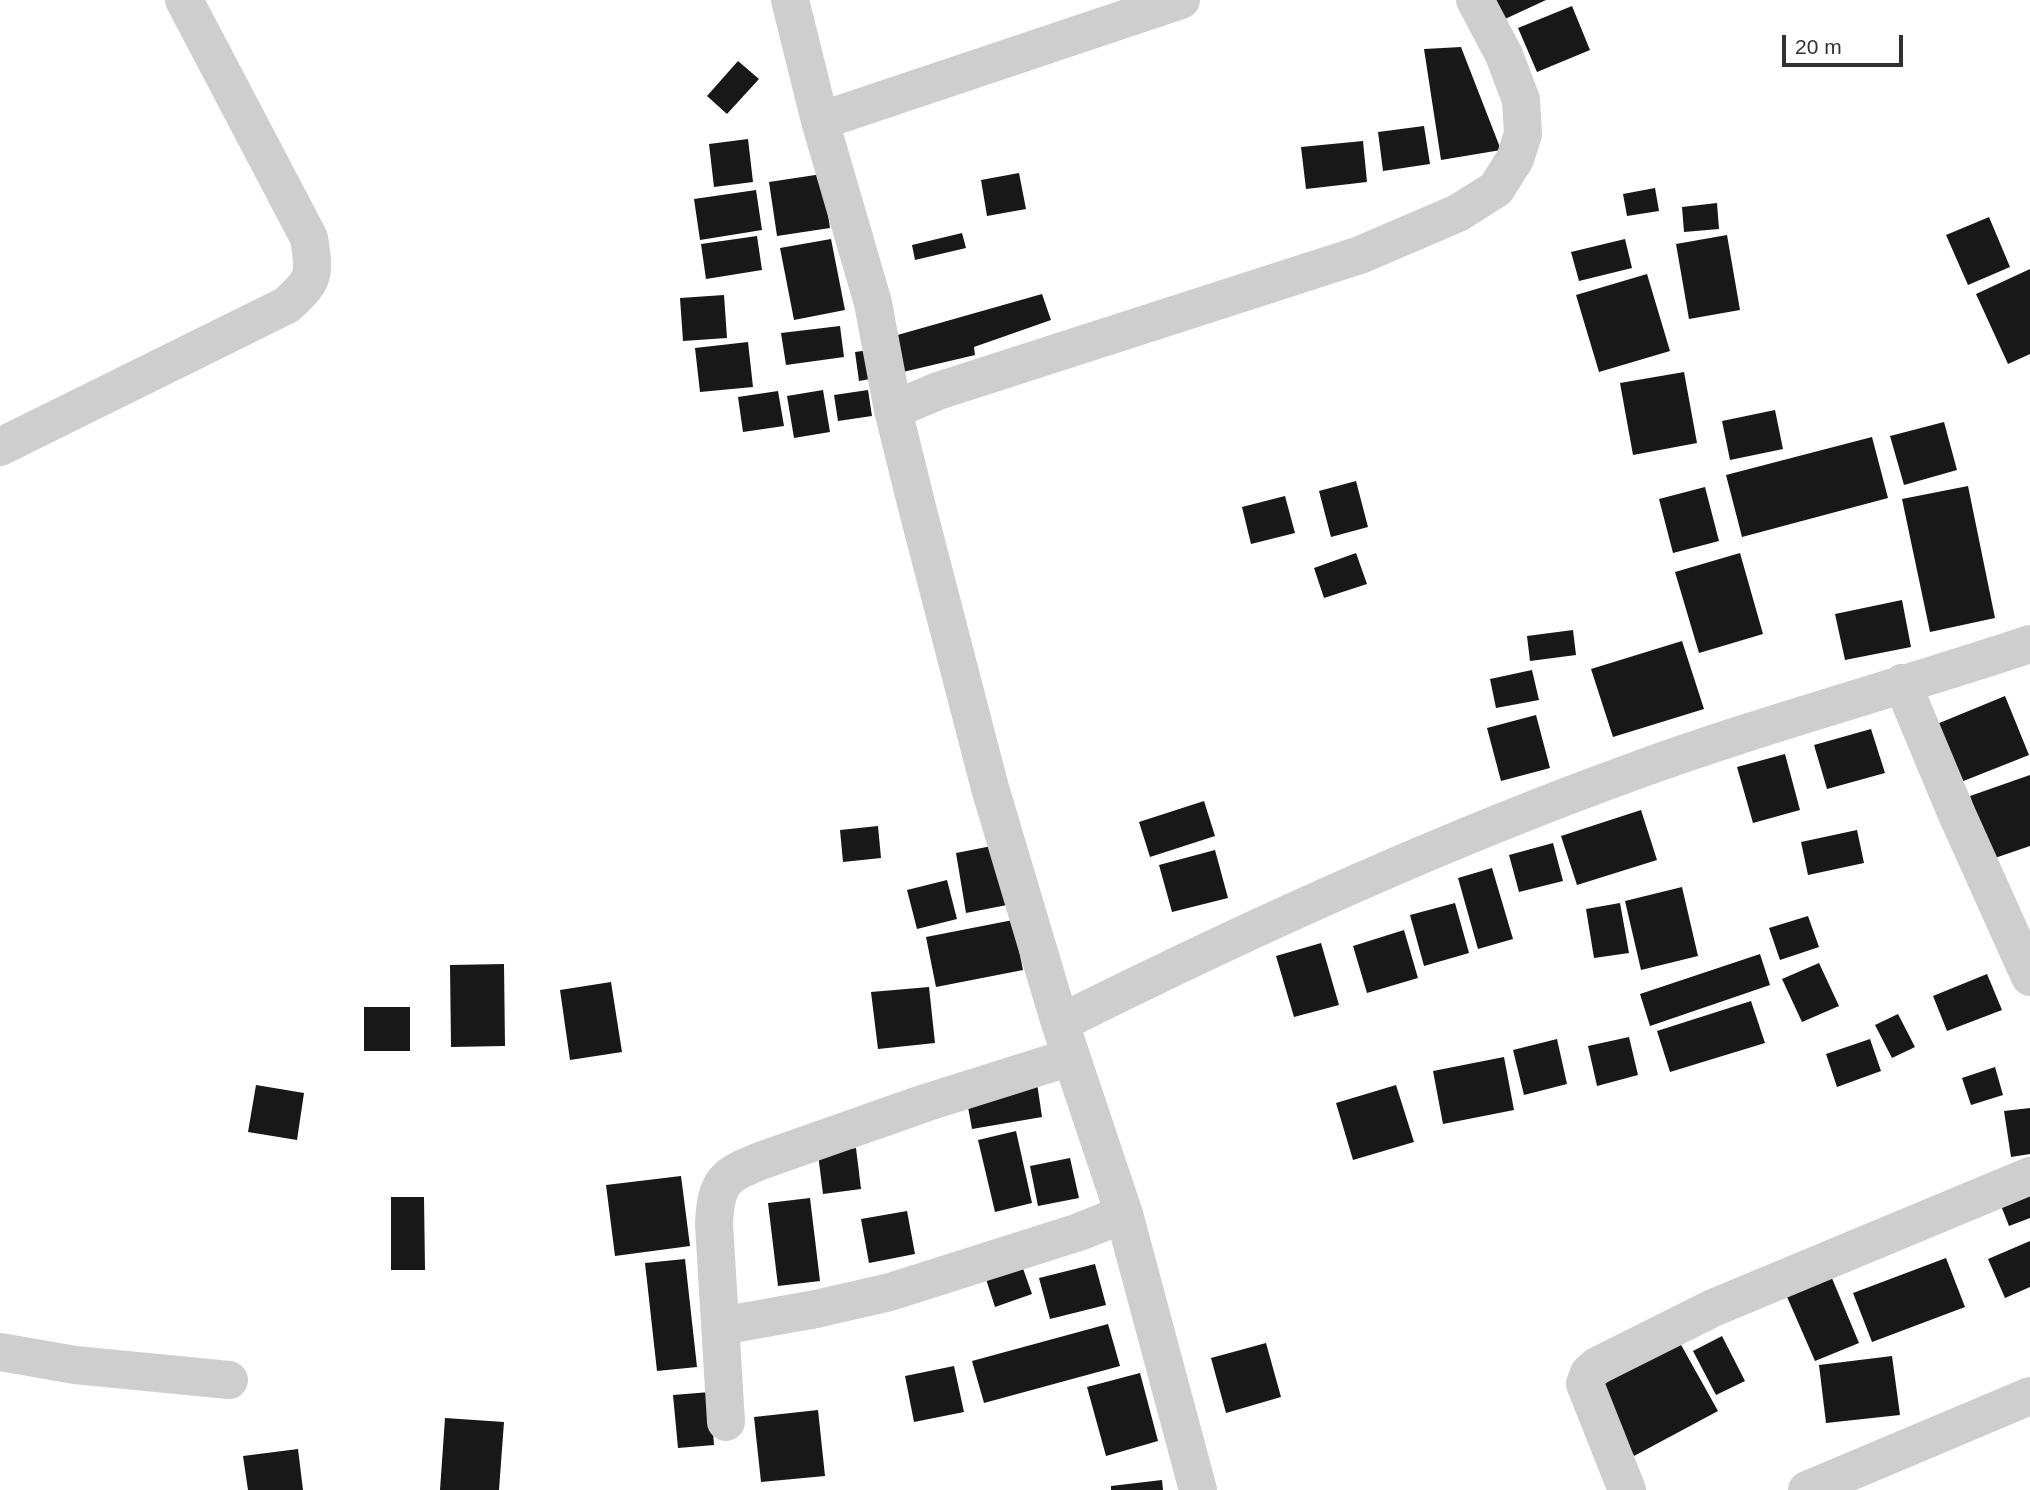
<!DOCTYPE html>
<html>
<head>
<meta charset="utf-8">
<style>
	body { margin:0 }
	#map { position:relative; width:2030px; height:1490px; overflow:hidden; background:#fff; font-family:Arial,sans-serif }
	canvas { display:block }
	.scale { position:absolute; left:1782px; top:35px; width:121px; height:32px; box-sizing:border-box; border:4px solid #313131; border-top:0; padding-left:9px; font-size:21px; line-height:24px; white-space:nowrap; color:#313131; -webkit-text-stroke:5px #fff; paint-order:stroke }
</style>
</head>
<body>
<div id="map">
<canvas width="2030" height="1490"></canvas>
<div class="scale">20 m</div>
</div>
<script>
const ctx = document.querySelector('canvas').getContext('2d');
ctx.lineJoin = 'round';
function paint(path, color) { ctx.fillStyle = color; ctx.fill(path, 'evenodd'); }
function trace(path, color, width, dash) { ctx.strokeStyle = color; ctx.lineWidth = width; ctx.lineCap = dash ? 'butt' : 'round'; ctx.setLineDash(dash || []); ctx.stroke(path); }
paint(new Path2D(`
	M1496 0H1546L1505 19Z
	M1572 6 1590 50 1537 72 1518 28Z
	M1461 47 1501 150 1441 160 1424 49Z
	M738 61 759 79 727 114 707 96Z
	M1424 126 1430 164 1383 171 1378 132Z
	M748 139 753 182 714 187 709 144Z
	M1363 141 1367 182 1306 189 1301 147Z
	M1019 173 1026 209 987 216 981 180Z
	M822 174 830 228 777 236 769 182Z
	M1655 188 1659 211 1627 216 1623 194Z
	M756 190 762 230 700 240 694 199Z
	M1717 203 1719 229 1684 232 1682 207Z
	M1989 217 2010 267 1968 285 1946 235Z
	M962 233 966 248 915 260 912 245Z
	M1727 235 1740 310 1689 319 1676 244Z
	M757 236 762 270 706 279 701 244Z
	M831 239 845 310 794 320 780 248Z
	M1625 239 1632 268 1579 281 1571 252Z
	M2030 269V354L2008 364 1976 294Z
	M1647 274 1670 351 1599 372 1576 295Z
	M1042 294 1051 320 974 347 975 355 903 372 894 336Z
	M724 295 727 338 683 341 680 298Z
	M840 326 844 357 786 365 781 333Z
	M748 342 753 387 700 392 695 348Z
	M877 349 881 377 859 381 855 352Z
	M1684 372 1697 443 1633 455 1620 383Z
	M823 390 830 432 794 438 787 396Z
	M868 390 872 416 838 421 834 395Z
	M778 391 784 426 743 432 738 397Z
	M1775 410 1783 449 1730 460 1722 421Z
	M1944 422 1957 470 1904 485 1890 436Z
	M1872 437 1888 498 1742 537 1726 475Z
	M1356 481 1368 527 1331 537 1319 491Z
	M1968 486 1995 618 1930 632 1902 499Z
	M1705 487 1719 541 1673 553 1659 499Z
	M1285 496 1295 533 1251 544 1242 507Z
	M1356 553 1367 584 1324 598 1314 568Z
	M1740 553 1763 634 1699 653 1675 572Z
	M1902 600 1911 647 1845 660 1835 614Z
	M1573 630 1576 655 1530 661 1527 636Z
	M1682 641 1704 709 1613 737 1591 669Z
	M1532 670 1539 700 1496 708 1490 679Z
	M2005 696 2029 755 1956 784 1932 726Z
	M1536 715 1550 768 1501 781 1487 728Z
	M1871 729 1885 773 1827 789 1814 745Z
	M1785 754 1800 810 1753 823 1737 767Z
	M2030 775V846L1992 859 1970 796Z
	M1204 801 1215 836 1150 857 1139 822Z
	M1641 810 1657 860 1577 885 1561 836Z
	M878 826 881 858 843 862 840 830Z
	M1857 830 1864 863 1808 875 1801 842Z
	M1553 843 1563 881 1519 892 1509 855Z
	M997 845 1007 905 966 913 956 853Z
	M1215 850 1228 898 1172 912 1159 865Z
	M1492 868 1513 939 1478 949 1458 878Z
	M947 880 957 919 917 929 907 890Z
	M1682 887 1698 956 1641 970 1625 901Z
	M1455 903 1469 953 1424 966 1410 915Z
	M1620 903 1629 953 1594 958 1586 909Z
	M1808 916 1819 947 1780 960 1769 928Z
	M1013 920 1023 970 936 987 926 937Z
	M1404 930 1418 978 1367 993 1353 946Z
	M1321 943 1339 1005 1294 1017 1276 956Z
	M1760 954 1770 985 1650 1026 1640 994Z
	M1819 963 1839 1006 1802 1022 1782 979Z
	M504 964 505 1046 451 1047 450 965Z
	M1987 974 2002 1010 1947 1031 1933 996Z
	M611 982 622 1052 570 1060 560 990Z
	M929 987 935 1043 878 1049 871 992Z
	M1751 1001 1765 1043 1670 1072 1657 1031Z
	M364 1007H410V1051H364Z
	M1898 1014 1915 1047 1892 1058 1875 1025Z
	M1629 1037 1638 1075 1597 1086 1588 1046Z
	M1557 1039 1567 1084 1524 1095 1513 1050Z
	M1870 1039 1881 1071 1837 1087 1826 1054Z
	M1504 1057 1514 1110 1443 1124 1433 1071Z
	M1995 1067 2003 1095 1971 1105 1962 1078Z
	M1037 1083 1042 1117 972 1129 966 1096Z
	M256 1085 304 1093 297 1140 248 1132Z
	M1396 1085 1414 1142 1353 1160 1336 1103Z
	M2030 1108V1154L2011 1157 2004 1111Z
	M1016 1131 1032 1203 995 1212 978 1140Z
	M856 1148 861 1189 823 1194 818 1154Z
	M1070 1158 1079 1198 1038 1206 1030 1166Z
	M681 1176 690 1246 615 1256 606 1185Z
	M2030 1186V1218L2009 1226 1998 1198Z
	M391 1197H424L425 1270H391Z
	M810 1198 820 1281 778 1286 768 1203Z
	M907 1211 915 1254 869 1263 861 1219Z
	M2030 1241V1287L2005 1298 1988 1259Z
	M1946 1258 1965 1307 1872 1342 1853 1293Z
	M685 1259 697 1367 657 1371 645 1263Z
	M1020 1260 1032 1294 995 1307 984 1273Z
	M1095 1264 1106 1305 1050 1319 1039 1278Z
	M1829 1271 1859 1343 1815 1361 1784 1290Z
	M1108 1324 1120 1366 984 1403 972 1361Z
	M1722 1336 1745 1381 1716 1395 1693 1351Z
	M1266 1343 1281 1397 1226 1413 1211 1358Z
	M1680 1343 1718 1411 1634 1456 1596 1388Z
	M1892 1356 1900 1415 1826 1423 1819 1365Z
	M954 1366 964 1412 914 1422 905 1376Z
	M1140 1373 1158 1441 1106 1456 1087 1387Z
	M710 1392 714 1445 678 1448 673 1395Z
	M818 1410 825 1476 761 1482 754 1417Z
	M445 1418 504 1422 499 1490H440Z
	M298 1449 303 1490H248L243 1456Z
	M1162 1480 1163 1490H1111V1486Z`), '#181818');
trace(new Path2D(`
	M790 0 820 121 873 303 893 410 918 511 990 788 1060 1023
	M820 121 1181 0
	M893 410 938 391 1360 255 1458 213 1496 189 1515 159 1523 134 1521 100 1504 55 1475 0
	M0 447 287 305C315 279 315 276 309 238L184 0
	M1902 683 1955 810 2030 977
	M721 1326 816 1309 890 1292 1079 1232 1124 1214
	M0 1352 75 1365 229 1380
	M726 1422 714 1224C716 1181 724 1175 763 1160L925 1103 1071 1057
	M1198 1490 1124 1214 1060 1023C1246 930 1436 843 1632 772 1763 724 1898 688 2030 644
	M1627 1490 1585 1384 1589 1373 1597 1366 1713 1308 2030 1176
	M1807 1490 2030 1396`), '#cecece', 38);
</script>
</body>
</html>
